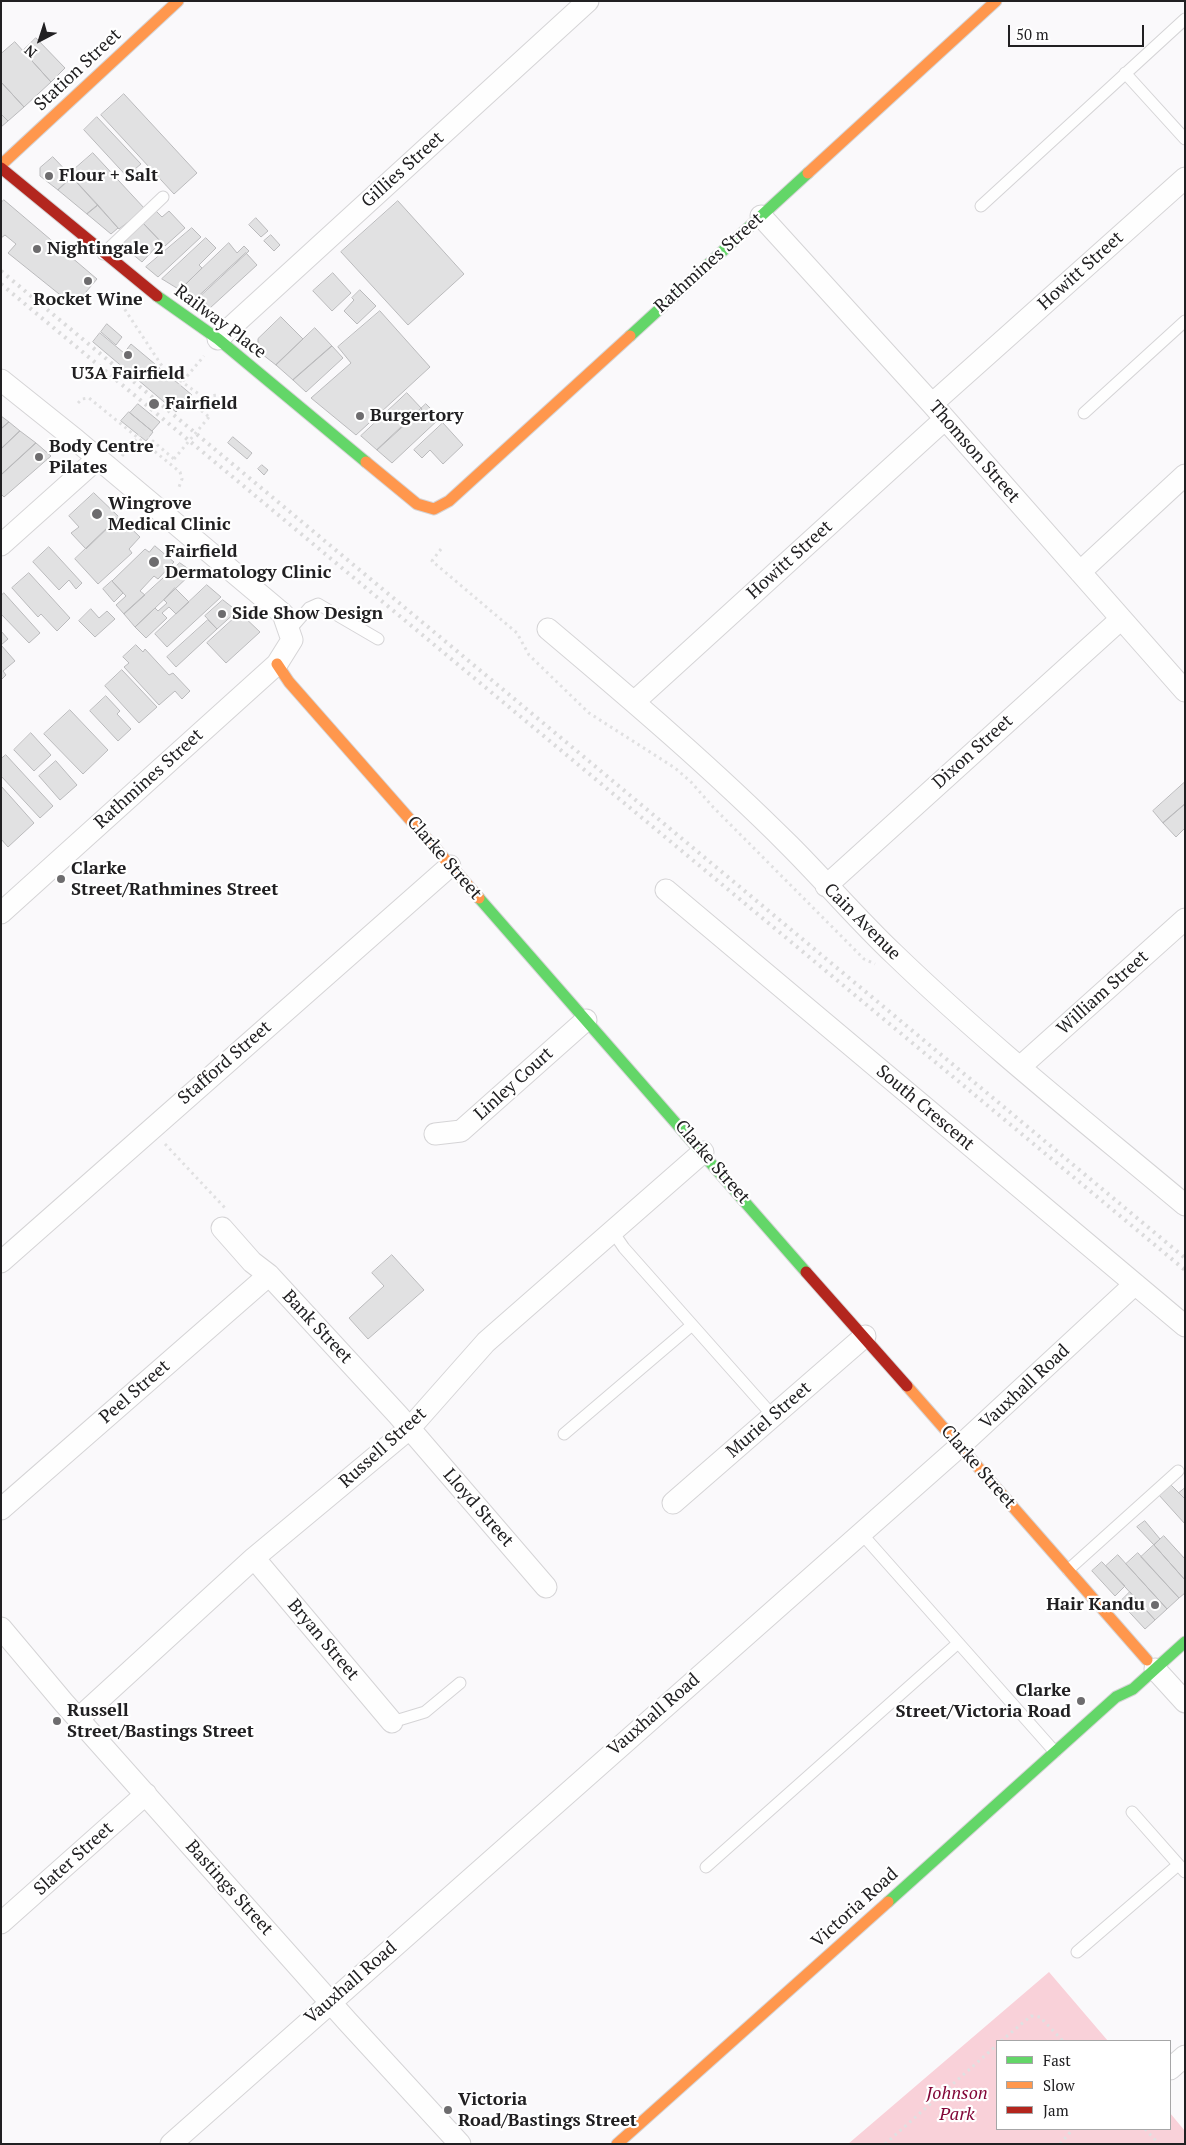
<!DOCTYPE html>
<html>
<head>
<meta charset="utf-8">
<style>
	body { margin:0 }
	#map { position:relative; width:1186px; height:2145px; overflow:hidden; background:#faf9fb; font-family:"PT Serif",serif }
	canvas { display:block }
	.frame { position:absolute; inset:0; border:2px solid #212022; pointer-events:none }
	.legend { position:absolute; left:996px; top:2040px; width:175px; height:90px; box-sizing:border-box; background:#fff; border:1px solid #a6a6a7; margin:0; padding:6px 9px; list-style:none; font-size:15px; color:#212022 }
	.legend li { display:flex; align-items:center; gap:10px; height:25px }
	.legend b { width:25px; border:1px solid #a6a6a7 }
	.north { position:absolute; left:15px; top:15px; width:50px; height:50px; -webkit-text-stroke:4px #fff; paint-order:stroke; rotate:220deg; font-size:14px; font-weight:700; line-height:20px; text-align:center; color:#212022 }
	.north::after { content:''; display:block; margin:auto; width:18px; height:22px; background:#212022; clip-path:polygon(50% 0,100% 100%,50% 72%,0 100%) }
	.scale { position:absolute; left:1008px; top:25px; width:136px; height:22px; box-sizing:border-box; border:2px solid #212022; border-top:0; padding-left:6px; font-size:15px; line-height:18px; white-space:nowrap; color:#212022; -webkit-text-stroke:4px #fff; paint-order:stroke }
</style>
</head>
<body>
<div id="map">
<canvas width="1186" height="2145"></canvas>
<div class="frame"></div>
<ul class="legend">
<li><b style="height:6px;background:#63d668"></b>Fast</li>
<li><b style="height:6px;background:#ff974d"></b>Slow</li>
<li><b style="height:6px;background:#b3261e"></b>Jam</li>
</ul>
<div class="north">N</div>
<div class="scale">50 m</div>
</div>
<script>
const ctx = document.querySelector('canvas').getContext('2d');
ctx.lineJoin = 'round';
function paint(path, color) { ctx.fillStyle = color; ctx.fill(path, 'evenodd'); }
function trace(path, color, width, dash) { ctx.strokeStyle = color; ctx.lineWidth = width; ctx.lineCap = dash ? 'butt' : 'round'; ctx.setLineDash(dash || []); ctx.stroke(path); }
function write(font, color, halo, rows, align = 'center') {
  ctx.font = font + ' "PT Serif",serif'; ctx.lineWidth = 4.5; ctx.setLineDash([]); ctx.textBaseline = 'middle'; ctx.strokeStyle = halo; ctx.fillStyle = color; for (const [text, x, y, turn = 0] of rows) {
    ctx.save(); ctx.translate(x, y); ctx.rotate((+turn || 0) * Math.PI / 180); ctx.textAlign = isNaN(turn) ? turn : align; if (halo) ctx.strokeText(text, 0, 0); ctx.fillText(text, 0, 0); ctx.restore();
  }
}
paint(new Path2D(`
	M1049 1972 1108 2041H997V2129H1170V2113L1185 2131V2144H848Z`), '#f9d1d9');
const building = new Path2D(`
	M36 38 65 68 51 82 23 51Z
	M15 42 51 82 24 107 1 82V54Z
	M1 82 24 107 8 121 1 114Z
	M124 94 197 173 174 194 101 115Z
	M1 114 8 121 1 127Z
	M97 117 141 164 135 169 140 173 131 181 84 130Z
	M93 153 145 209 119 229 69 174Z
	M53 157 72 177 58 190 40 176V168Z
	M72 177 98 205 87 214 58 190Z
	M4 200 97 279 74 306 8 253 16 244 5 235 1 238V203Z
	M398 201 464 274 408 325 341 252Z
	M98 205 118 228 111 234 87 214Z
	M156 211 162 217 169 211 185 228 165 246 143 223Z
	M256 218 268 231 261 237 249 225Z
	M143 223 161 242 142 262 119 243Z
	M192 228 201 237 158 277 146 267Z
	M271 235 280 245 274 251 264 241Z
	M206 238 216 248 199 265 202 268 180 290 162 279Z
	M229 243 237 253 244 246 249 251 196 300 180 290Z
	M246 253 257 265 210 308 199 296Z
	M333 273 351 293 332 311 313 291Z
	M360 290 376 306 357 324 344 311 354 300 352 298Z
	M380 311 430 367 356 435 311 398 351 363 338 347Z
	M281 317 303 339 276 365 258 351V339Z
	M107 324 122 337 116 345 101 332Z
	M315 328 332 346 293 380 276 365Z
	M100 333 124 353 131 344 192 395 176 412 93 342Z
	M332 346 343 358 306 392 293 380Z
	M407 393 422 409 377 450 361 436Z
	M138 404 160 422 152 431 130 413Z
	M426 404 440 418 392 463 377 450Z
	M129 412 153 432 146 441 121 421Z
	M1 416 9 422 1 429Z
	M9 422 20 431 1 449V429Z
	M443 423 463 445 443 464 430 450 422 458 414 450Z
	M20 431 36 443 1 475V449Z
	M233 437 252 453 247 459 228 443Z
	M36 443 51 456 4 497 1 494V475Z
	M262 465 268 470 264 475 258 469Z
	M94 493 119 517 86 549 71 533 79 527 69 516Z
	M119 517 140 537 129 549 132 553 98 584 75 559Z
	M155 546 174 562 158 579 154 576 140 591 145 595 124 614 116 605 126 596 112 581 145 549 149 552Z
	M49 547 82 583 76 589 69 580 59 590 33 562Z
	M180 563 193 572 135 627 124 614Z
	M29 573 70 618 57 631 41 614 38 617 12 588Z
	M112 581 123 593 114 602 103 589Z
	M207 585 221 597 167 647 155 634Z
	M175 588 189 602 176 614 169 607 162 613 167 618 146 638 135 627 155 608 158 611 167 603 164 600Z
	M4 593 40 633 29 643 1 614V596Z
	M223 600 237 611 217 629 205 616Z
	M91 609 99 618 107 611 115 619 95 637 79 621Z
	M240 613 260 632 226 663 207 643Z
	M208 620 217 629 176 667 167 657Z
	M1 631 8 639 1 645 15 661 3 671 6 675 1 680Z
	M136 645 143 652 145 649 169 675 173 673 190 691 182 699 175 691 159 705 124 667 129 663 123 657Z
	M122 670 157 707 139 723 105 686Z
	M106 696 120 711 117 714 131 729 118 741 90 711Z
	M70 710 108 750 83 774 44 734Z
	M31 733 51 755 34 771 14 750Z
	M6 755 53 806 40 818 1 776V759Z
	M56 761 77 785 60 800 39 776Z
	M1185 782V804L1163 823 1153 811Z
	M1 786 34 823 8 847 1 839Z
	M1185 804V828L1176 837 1163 823Z
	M392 1255 424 1290 368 1339 349 1318 384 1286 372 1273Z
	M1170 1484 1185 1499V1524L1158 1494Z
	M1185 1488V1499L1179 1493Z
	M1145 1521 1160 1539 1154 1545 1137 1527Z
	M1164 1536 1185 1559V1580L1154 1545Z
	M1154 1545 1185 1580V1593L1179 1598 1141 1557Z
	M1138 1553 1179 1598 1167 1609 1126 1564Z
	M1118 1555 1167 1609 1155 1620 1106 1566Z
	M1102 1562 1125 1586 1115 1596 1092 1571Z
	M1130 1592 1155 1620 1145 1629 1120 1602Z`);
paint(building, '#e1e1e2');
trace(building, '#bababc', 1);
const lane = new Path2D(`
	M1125 73 1185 139
	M981 206 1185 19
	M103 254 163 197
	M1084 413 1185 321
	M289 631 309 608 318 604 378 639
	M613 1232 624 1248 773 1416
	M564 1434 692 1325
	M861 1533 1055 1752
	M1068 1570 1178 1471
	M392 1722 425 1712 460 1683
	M1132 1812 1185 1872
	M706 1867 957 1644
	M1077 1952 1178 1865`);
const street = new Path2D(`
	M761 216 932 404 1185 691
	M218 339 588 1
	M1 380 76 440 283 614 292 640 277 664 1 913
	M932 404 1185 178
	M1 545 97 459
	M1080 572 1185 475
	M548 629C631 699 713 769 789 845 825 881 857 919 894 954 986 1043 1087 1123 1185 1205
	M634 702 945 419
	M826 886 1121 619
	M666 890 1185 1326
	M1020 1067 1185 919
	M435 1134 461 1131 586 1020
	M222 1228 252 1262 269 1275 398 1415 546 1587
	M1 1262 450 866
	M673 1503 865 1336
	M1 1509 269 1275
	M254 1558 392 1722
	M1 1628 64 1703 347 2021 460 2144
	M1155 1669 1185 1702
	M78 1719 254 1558 409 1429 486 1342 703 1152
	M1 1923 146 1794
	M1170 2069 1185 2056
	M171 2144 960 1446 1135 1284`);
const fast = new Path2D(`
	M157 296 218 339 366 462
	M630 336 808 173
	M479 898 806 1272
	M888 1902 1116 1697 1133 1689 1185 1642`);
const slow = new Path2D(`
	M1 165 178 1
	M808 173 996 1
	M366 462 417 504 434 509 449 501 630 336
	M277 664 289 682 479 898
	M907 1386 1147 1660
	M617 2144 888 1902`);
const jam = new Path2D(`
	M1 168 157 296
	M806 1272 907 1386`);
trace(lane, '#d5d4d6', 13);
trace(street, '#d5d4d6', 23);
trace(fast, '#d5d4d6', 13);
trace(slow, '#d5d4d6', 13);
trace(jam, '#d5d4d6', 13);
trace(new Path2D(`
	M114 293 164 369 203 397 218 395
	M176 390 209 417
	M166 401 204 356
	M78 403 82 399 89 398 180 472 182 479 179 487
	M142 432 174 459
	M122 456 154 418
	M441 549 432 561 517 633 529 655 589 713 675 768 691 782 713 807 864 959 875 964
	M165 1144 226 1209
	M1001 2041 1031 2016 1040 2017 1063 2041
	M1145 2129 1159 2144
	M885 2144 997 2045
	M1060 2144 1073 2129`), '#e0e0e1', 3, [2.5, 4]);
trace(lane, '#fefefe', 11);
trace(street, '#fefefe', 21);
trace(fast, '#63d668', 11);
trace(slow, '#ff974d', 11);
trace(jam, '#b3261e', 11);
trace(new Path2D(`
	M1 271 1185 1258
	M1 284 1185 1270`), '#dbdbdc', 4, [2.5, 5]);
trace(new Path2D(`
	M174 459 209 417`), '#e0e0e1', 3, [2.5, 4]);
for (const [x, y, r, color] of [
	[49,176,5,"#6d6c6e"],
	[37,249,5,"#6d6c6e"],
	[88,281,5,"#6d6c6e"],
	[128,355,5,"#6d6c6e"],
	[154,404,6,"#6d6c6e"],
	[360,416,5,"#6d6c6e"],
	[39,457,5,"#6d6c6e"],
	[97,514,6,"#6d6c6e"],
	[154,562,6,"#6d6c6e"],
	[222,614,5,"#6d6c6e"],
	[61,879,5,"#6d6c6e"],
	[1155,1605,5,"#6d6c6e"],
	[1081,1701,5,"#6d6c6e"],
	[57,1721,5,"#6d6c6e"],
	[448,2110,5,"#6d6c6e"]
]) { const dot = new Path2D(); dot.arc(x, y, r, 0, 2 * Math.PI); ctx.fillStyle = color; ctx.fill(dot); trace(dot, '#fff', 2); }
write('18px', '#212022', '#fff', [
	["Station Street",78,70,-43],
	["Gillies Street",403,170,-42],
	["Rathmines Street",709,263,-42],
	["Howitt Street",1081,271,-42],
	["Railway Place",220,322,37],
	["Thomson Street",974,452,49],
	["Howitt Street",790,560,-42],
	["Dixon Street",973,752,-42],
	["Rathmines Street",149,779,-42],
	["Clarke Street",444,858,49],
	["Cain Avenue",862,922,45],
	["William Street",1103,993,-42],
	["Stafford Street",225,1063,-41],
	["Linley Court",514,1084,-42],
	["South Crescent",925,1108,40],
	["Clarke Street",712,1162,49],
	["Bank Street",317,1327,47],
	["Vauxhall Road",1025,1387,-43],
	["Peel Street",135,1392,-41],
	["Muriel Street",769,1420,-41],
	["Russell Street",383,1448,-42],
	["Clarke Street",978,1467,49],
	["Lloyd Street",478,1508,49],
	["Bryan Street",323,1640,50],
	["Vauxhall Road",654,1715,-41],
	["Slater Street",74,1859,-42],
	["Bastings Street",229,1888,48],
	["Victoria Road",855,1908,-42],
	["Vauxhall Road",351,1983,-41]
]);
write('bold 18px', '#212022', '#fff', [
	["Flour + Salt",59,176],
	["Nightingale 2",47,249],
	["Rocket Wine",88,300,"center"],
	["U3A Fairfield",128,374,"center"],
	["Fairfield",165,404],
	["Burgertory",370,416],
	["Body Centre",49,447],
	["Pilates",49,468],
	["Wingrove",108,504],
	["Medical Clinic",108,525],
	["Fairfield",165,552],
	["Dermatology Clinic",165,573],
	["Side Show Design",232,614],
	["Clarke",71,869],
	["Street/Rathmines Street",71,890],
	["Hair Kandu",1145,1605,"right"],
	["Clarke",1071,1691,"right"],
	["Street/Victoria Road",1071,1712,"right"],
	["Russell",67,1711],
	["Street/Bastings Street",67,1732],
	["Victoria",458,2100],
	["Road/Bastings Street",458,2121]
], 'left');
write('italic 18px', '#820637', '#fff', [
	["Johnson",957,2094],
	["Park",957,2115]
]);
</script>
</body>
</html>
